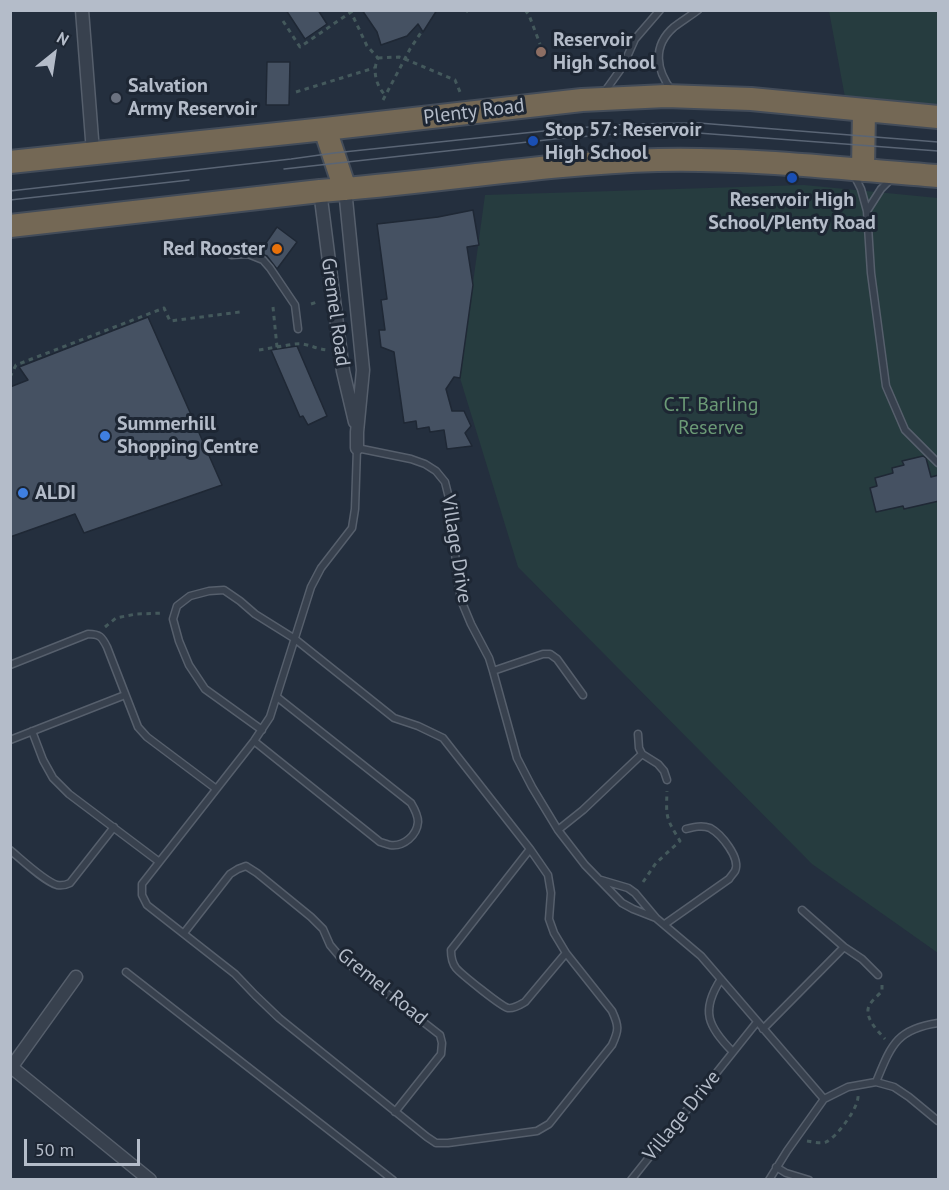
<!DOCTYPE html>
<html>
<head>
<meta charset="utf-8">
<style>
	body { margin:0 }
	#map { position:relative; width:949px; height:1190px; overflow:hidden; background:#242f3e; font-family:"PT Sans",sans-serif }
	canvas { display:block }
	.frame { position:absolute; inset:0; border:12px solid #b4bcc9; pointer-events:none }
	.north { position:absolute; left:24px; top:24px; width:60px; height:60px; -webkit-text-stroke:4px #1d2633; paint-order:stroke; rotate:30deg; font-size:16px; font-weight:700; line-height:24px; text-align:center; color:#b4bcc9 }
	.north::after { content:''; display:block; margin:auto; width:21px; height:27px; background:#b4bcc9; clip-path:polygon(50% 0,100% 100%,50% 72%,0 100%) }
	.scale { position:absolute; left:24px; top:1139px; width:116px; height:27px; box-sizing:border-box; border:3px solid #b4bcc9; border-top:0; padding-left:8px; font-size:18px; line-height:21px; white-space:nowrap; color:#b4bcc9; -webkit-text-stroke:4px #1d2633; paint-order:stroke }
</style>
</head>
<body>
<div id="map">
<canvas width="949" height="1190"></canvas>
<div class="frame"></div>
<div class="north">N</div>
<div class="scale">50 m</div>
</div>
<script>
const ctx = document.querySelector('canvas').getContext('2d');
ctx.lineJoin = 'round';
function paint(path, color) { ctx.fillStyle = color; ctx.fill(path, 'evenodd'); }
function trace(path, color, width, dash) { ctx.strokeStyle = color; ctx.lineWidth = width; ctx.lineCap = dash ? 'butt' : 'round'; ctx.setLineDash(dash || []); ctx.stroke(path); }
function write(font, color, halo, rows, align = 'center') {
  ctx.font = font + ' "PT Sans",sans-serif'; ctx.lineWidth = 6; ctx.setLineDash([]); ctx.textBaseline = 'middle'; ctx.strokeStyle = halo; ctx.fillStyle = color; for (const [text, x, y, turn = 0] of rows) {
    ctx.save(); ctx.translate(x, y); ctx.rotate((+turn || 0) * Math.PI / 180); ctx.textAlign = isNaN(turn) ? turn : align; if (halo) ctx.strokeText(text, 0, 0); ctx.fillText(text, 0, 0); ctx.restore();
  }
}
paint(new Path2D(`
	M829 11H938V116L847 108Z
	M804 185 938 198V953L812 864 518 567 460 378 485 195Z`), '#263c3f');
const building = new Path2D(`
	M286 10H318L327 24 305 39Z
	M362 10H437L423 32 418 24 407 36 381 45 377 32Z
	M267 62H290L289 105H266Z
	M473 210 479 245 467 247 473 285 460 378 454 377 446 389 452 411H464L471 426 465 433 472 446 447 449 444 430 430 432 429 427 417 429 416 421 404 423 394 352 381 347 379 330H385L381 300 387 299 377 224 438 217Z
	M277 227 297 242 277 269 267 256 259 253Z
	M148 317 222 485 84 533 75 514 10 537V387L28 380 19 367Z
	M297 346 327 416 308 425 303 416 300 417 271 350Z
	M923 456 926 458 931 477 939 475V501L904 509 903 506 876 512 870 488 877 486 875 478 893 473 892 468 904 465 902 461Z`);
paint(building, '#455162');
trace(building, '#1f2835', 1.5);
const lane = new Path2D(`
	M672 91C656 70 652 46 674 27 682 21 690 16 698 10
	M603 94 623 66 635 39 660 10
	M853 173 861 189 867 211 871 273 886 386 905 430 938 463
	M867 211 881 189 892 178
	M231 255 248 254 263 260 270 268 295 305 298 329
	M10 665 88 634C100 634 102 637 107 647L138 727 147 737 215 788
	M493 671 543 654H550L557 659 583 695
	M262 730 205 689 189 665 179 641 173 619 177 606 190 596 209 591 224 590 240 601 255 614 295 639 394 718 418 726 443 738 530 849 548 875 551 893 549 919 554 933 566 953 612 1011C619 1026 619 1030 612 1045L549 1124 537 1131 448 1143H436L427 1137 279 1018 255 995 235 974 147 905 142 895V884L254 741 270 717 311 587 321 568 352 528 355 509 357 448 411 459 425 464 436 471 445 482 454 518V538L456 565 461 600 471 624 489 658 493 671 517 758 532 787 558 830 585 865 622 903 633 909 656 918
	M32 731 43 760 53 778 69 794 158 861
	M638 734 639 748 642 754 658 764 664 771 667 780
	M10 740 125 695
	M254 741 380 842C381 842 389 845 390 845 404 847 417 835 418 822 418 815 414 808 411 803L277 697
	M558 830 583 810 642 754
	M530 849 451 950C451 956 452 963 456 968 461 974 502 1007 508 1008 514 1009 520 1005 525 1002L566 953
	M10 850C22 860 44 881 57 885 62 886 66 885 70 883L114 827
	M601 880 628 888 635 893 656 918 701 956 824 1099
	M802 910 844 947 862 959 878 975
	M665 924 729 879C731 876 733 874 735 871 741 858 721 834 710 828 702 825 694 827 686 829
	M184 933 230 874 238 869 246 866 257 873 311 917 323 929 330 945 341 958 440 1035 442 1043 441 1054 395 1112
	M126 972 393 1180
	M721 979C700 1011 708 1027 733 1052
	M763 1029 844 947
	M876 1082C891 1046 896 1029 938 1023
	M776 1167 786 1173 809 1180
	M631 1180 757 1022
	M769 1180 787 1151 824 1099 848 1087 876 1082 894 1087 909 1097 938 1121`);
const street = new Path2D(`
	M82 10 93 152
	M345 189 363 370 357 432V448
	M320 191 343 371 355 422
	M10 1066 150 1180
	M10 1069 76 977`);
const highway = new Path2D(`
	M325 129 345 189
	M10 162 325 129 582 100 666 96 751 99 938 117
	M863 170 864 110
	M10 226 320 191C433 183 545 163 658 160 752 158 845 169 938 176`);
trace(lane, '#565f6c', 9);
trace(street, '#565f6c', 15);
trace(highway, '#434c59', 26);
trace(new Path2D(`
	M525 10 529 15 540 44
	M466 12 468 10
	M283 21 300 47 351 12 367 46 378 58C372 71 376 86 386 96
	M378 58 399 57 405 59 455 80 460 92
	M296 92 374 68
	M383 100 410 49 422 31
	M311 304 317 302
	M277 347C285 346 295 343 303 344 313 346 317 349 328 350
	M259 350 277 347 273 307
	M10 377 16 365 164 308 170 321 240 312
	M105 627 116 618 136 614 164 613
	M643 882 656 863 680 841C666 818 666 818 667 791
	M882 985V991C878 996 868 1003 868 1010 867 1021 879 1032 885 1039
	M807 1141C813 1142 820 1144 826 1142 837 1137 859 1107 858 1096`), '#44595c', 3, [4.5, 4.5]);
trace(lane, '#38414e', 6);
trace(street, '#38414e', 12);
trace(highway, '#746855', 22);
trace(new Path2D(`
	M284 169 564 138 630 133H698L938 151
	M10 191 291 159 334 153 563 129 629 124 699 123 938 142
	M10 200 189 180`), '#5a6575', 1.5);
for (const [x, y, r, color] of [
	[541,52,6,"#8d6e63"],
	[116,98,6,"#6b7280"],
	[533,141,6,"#1a4fb4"],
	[792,178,6,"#1a4fb4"],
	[277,249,6,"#e8710a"],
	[105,436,6,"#3f7fe0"],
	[23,493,6,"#3f7fe0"]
]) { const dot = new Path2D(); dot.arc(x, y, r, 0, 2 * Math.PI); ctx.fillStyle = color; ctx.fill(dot); trace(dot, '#1d2633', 2); }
write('bold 20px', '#b4bcc9', '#1d2633', [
	["Reservoir",553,40],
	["High School",553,63],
	["Salvation",128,86],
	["Army Reservoir",128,109],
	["Stop 57: Reservoir",545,130],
	["High School",545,153],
	["Reservoir High",792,200,"center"],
	["School/Plenty Road",792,223,"center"],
	["Red Rooster",265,249,"right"],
	["Summerhill",117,424],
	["Shopping Centre",117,447],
	["ALDI",35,493]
], 'left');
write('20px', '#b4bcc9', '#1d2633', [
	["Plenty Road",474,112,-7],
	["Gremel Road",335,312,82],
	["Village Drive",456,549,81],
	["Gremel Road",382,987,39],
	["Village Drive",682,1116,-51]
]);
write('20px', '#6b9a76', '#1d2633', [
	["C.T. Barling",711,405],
	["Reserve",711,428]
]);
</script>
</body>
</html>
